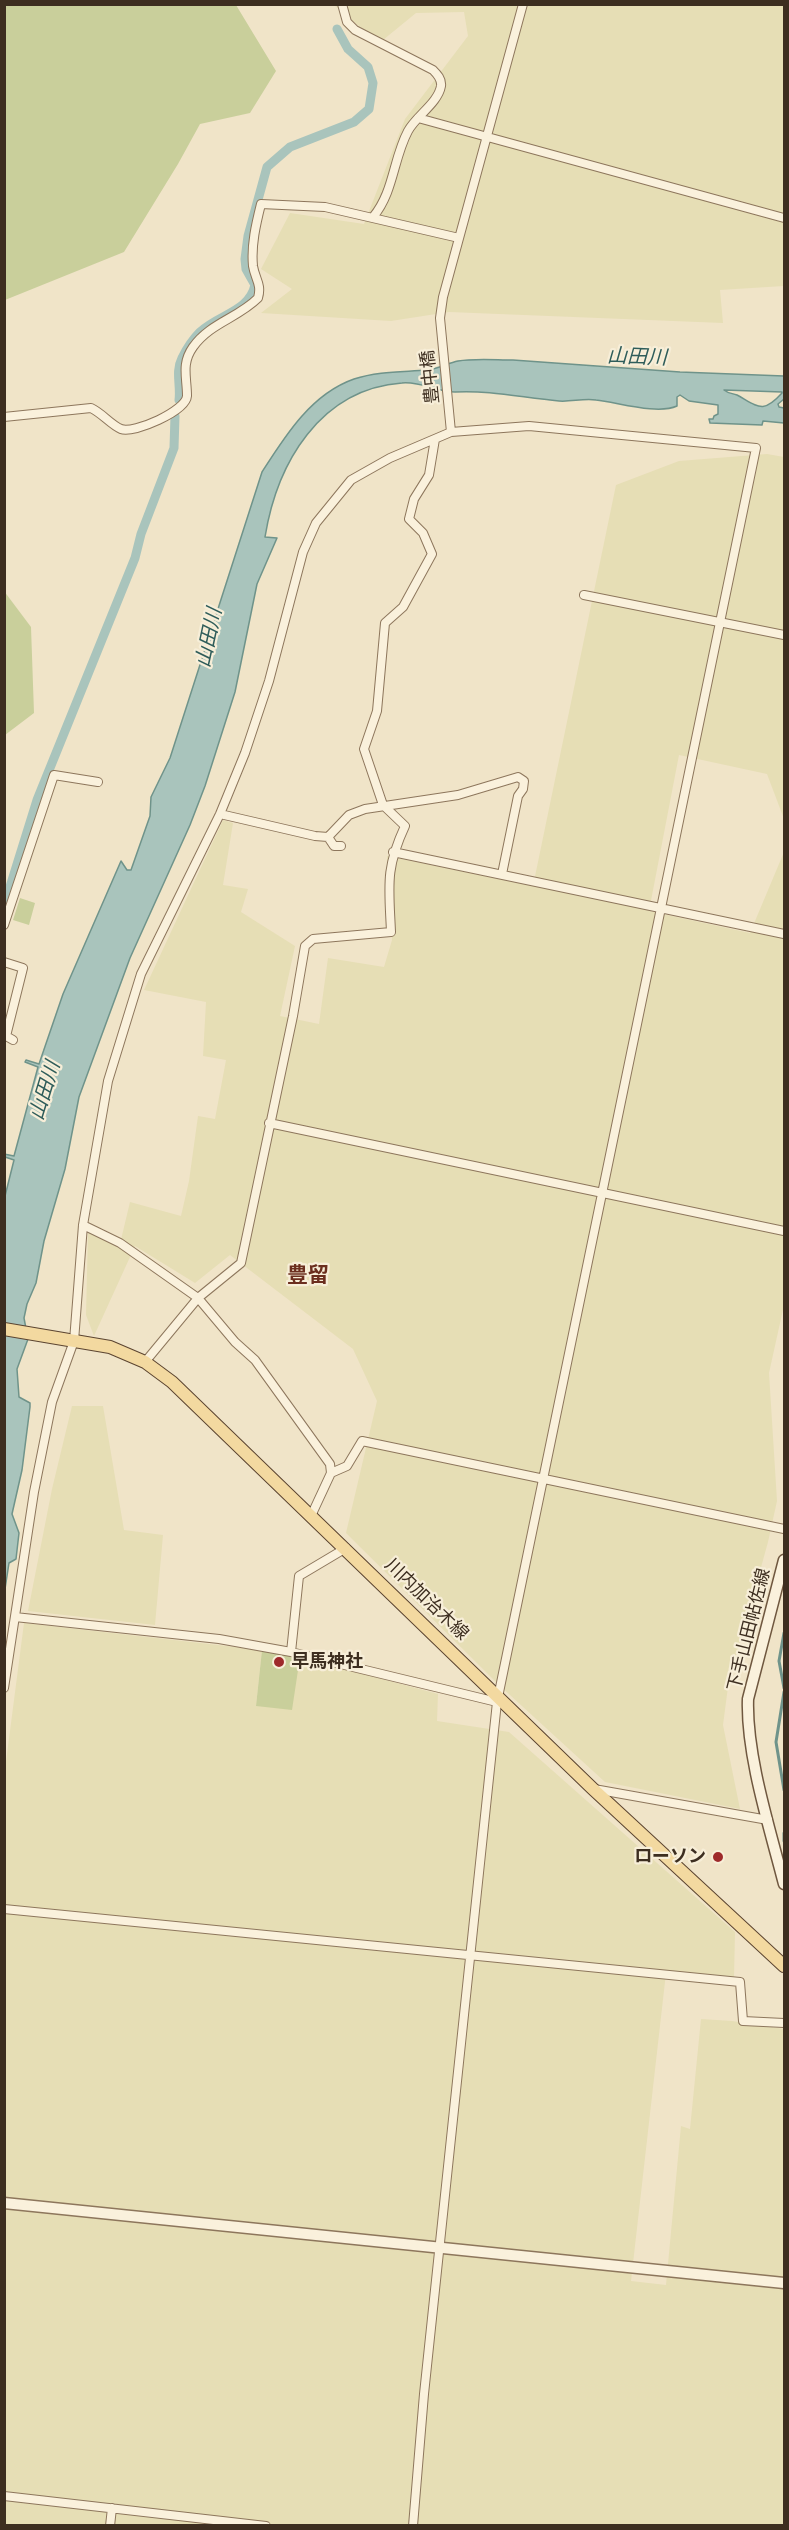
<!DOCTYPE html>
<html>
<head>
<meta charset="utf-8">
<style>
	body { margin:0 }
	#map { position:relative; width:789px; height:2530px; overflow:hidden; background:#f0e4c8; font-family:"Source Serif 4",serif }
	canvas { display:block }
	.frame { position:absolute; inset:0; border:6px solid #3d2e20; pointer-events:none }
</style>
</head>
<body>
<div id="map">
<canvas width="789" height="2530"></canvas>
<div class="frame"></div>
</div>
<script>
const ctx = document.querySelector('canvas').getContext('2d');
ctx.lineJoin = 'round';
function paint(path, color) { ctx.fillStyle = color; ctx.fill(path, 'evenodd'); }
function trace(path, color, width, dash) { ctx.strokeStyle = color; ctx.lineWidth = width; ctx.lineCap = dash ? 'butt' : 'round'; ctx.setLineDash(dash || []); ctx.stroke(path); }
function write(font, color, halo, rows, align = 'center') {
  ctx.font = font + ' "Source Serif 4","Noto Sans JP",serif'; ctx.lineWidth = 4.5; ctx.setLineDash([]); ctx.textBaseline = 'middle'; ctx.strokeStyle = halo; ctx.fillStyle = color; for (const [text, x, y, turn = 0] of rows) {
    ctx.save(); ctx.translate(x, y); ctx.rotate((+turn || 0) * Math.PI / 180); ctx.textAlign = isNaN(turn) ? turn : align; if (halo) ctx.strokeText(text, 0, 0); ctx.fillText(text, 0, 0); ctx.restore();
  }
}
paint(new Path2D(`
	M334 5H784V286L720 290 723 323 449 312 391 321 261 313 292 289 261 269 290 213 364 224 405 119 468 36 464 12 416 13 383 40 367 33Z
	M767 454 784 457V819L767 774 679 755 649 911 750 933 784 852V1305L769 1373 777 1501 768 1542 728 1687 723 1725 740 1809 605 1782 499 1685 346 1533 377 1401 353 1349 230 1255 195 1283 135 1246 94 1336 86 1315 88 1232 119 1248 130 1202 181 1216 189 1181 198 1116 215 1119 226 1060 203 1056 206 1002 144 990 223 820 233 823 223 885 248 889 241 912 295 946 280 1016 319 1024 328 958 384 967 392 940 387 856 533 886 616 485 679 461Z
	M72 1406H103L124 1530 163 1535 155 1625 28 1611 52 1489Z
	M24 1623 262 1650 256 1706 300 1657 438 1694 437 1721 509 1732 735 1932 734 1978 666 1973 631 2281 666 2285 681 2126 690 2129 701 2019 732 2021 784 2029V2525L5 2526 4 1777Z`), '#e6deb5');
paint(new Path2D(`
	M5 4 236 5 276 71 250 113 200 124 178 164 124 252 5 300Z
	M4 591 31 627 34 713 5 735Z
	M20 898 35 903 29 925 13 920Z
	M262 1650 300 1657 292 1710 256 1706Z`), '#c9cf9b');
const water = new Path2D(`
	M513 360 680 372 784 376V399L778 404 779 407 784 408V423L763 421 762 425 710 423 709 419H713L714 416 718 414V405L689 401 680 395 677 397V406C657 415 617 402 596 400 584 398 571 402 559 401 524 398 490 390 455 392 438 392 420 381 402 383 320 389 277 463 265 537L277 538 257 584 235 692 205 786 190 825 130 958 79 1097 65 1169 44 1241 36 1283 27 1304 24 1318 28 1339 17 1369 19 1397 30 1403V1407L22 1470 12 1514 19 1533 16 1559 9 1563 5 1589 4 1200 14 1160 5 1157 4 1154 14 1156 38 1067 25 1062 26 1060 39 1064 63 994 121 861 127 870H131L150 816 151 797 170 758 262 472C285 436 311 394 354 379 378 371 403 372 427 370 438 369 448 363 458 361 475 358 496 360 513 360ZM724 390 782 392V393C763 414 759 407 737 395 732 393 729 394 724 390Z`);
paint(water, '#a9c4bc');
trace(water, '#6f938a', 1.5);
trace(new Path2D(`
	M784 1633 779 1661 784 1688
	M784 1692 776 1742 784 1790
	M784 1833V1841`), '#6f938a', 3);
trace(new Path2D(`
	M179 400C181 385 175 372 182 358 186 350 194 338 200 332 219 314 249 312 255 285L246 269 245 259 248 236 267 167 290 147 354 122 369 109 373 83 368 67 348 49 337 29
	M4 906 37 800 135 558 141 534 174 448 175 416`), '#a9c4bc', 9);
const minor = new Path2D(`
	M342 4 347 22 355 30 433 70C437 74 442 79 441 86 438 103 416 116 408 131 393 159 394 192 373 217
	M418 118 784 218
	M4 417 91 408C102 413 111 425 121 429 134 434 186 411 187 396 187 377 181 364 193 347 210 323 238 318 258 298 262 284 255 279 253 266 251 245 256 224 261 204L325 207 459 238
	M451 432 440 318 443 297 523 4
	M584 595 784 635
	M220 814 315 836 328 837 349 815 365 809 458 795 518 777 524 781 523 789 518 796 502 874
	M328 837 334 846H341
	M393 852 784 934
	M4 925 54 775 98 782
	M4 962 23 968 6 1036 13 1040
	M269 1123 784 1231
	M83 1225 120 1243 198 1298 235 1342 255 1360 330 1464 331 1473 311 1516
	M145 1362 198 1298 241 1263 293 1016 305 946 313 939 391 932C389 886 385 869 405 826L383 805 364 749 377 711 385 623 403 607 432 554 423 533 409 519 414 499 429 475 435 439
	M331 1473 347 1466 362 1441 784 1529
	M15 1617 219 1639 291 1652 497 1702
	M291 1652 299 1576 346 1548
	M4 1688 34 1492 52 1402 74 1341 83 1225 108 1081 141 974 220 814 245 753 269 681 303 552 316 523 351 480 390 458 451 432 529 426 756 448 497 1702 424 2394 413 2526
	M594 1789 768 1820
	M4 1909 740 1982 743 2021 784 2023
	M4 2496 266 2526
	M110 2526 112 2508`);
const tertiary = new Path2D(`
	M4 2203 784 2283`);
const secondary = new Path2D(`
	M784 1560 748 1699C746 1755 770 1829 784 1884`);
const primary = new Path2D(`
	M4 1329 110 1347 145 1362 172 1382 593 1789 784 1966`);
trace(minor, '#8d765c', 10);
trace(tertiary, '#8d765c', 13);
trace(secondary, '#6f573f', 13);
trace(primary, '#5b4430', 14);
trace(minor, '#faf1dc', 8);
trace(tertiary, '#faf1dc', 10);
trace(secondary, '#faf1dc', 10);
trace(primary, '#f3d9a0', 12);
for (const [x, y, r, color] of [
	[279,1662,6,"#9e2a2b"],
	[718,1857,6,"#9e2a2b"]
]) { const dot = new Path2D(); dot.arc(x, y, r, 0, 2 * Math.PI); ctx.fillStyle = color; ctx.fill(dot); trace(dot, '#f7eed8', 2); }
write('18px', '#3d2e20', '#f7eed8', [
	["豊中橋",431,377,-96],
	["川内加治木線",426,1600,44],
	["下手山田帖佐線",750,1630,-76]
]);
write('bold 18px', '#3d2e20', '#f7eed8', [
	["早馬神社",291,1662],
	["ローソン",706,1857,"right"]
], 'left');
write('italic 20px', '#2f5d5a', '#f7eed8', [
	["山田川",637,358,2],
	["山田川",210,638,-78],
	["山田川",46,1091,-73]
]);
write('bold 21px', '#6b2e1e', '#f7eed8', [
	["豊留",308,1277]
]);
</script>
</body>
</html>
